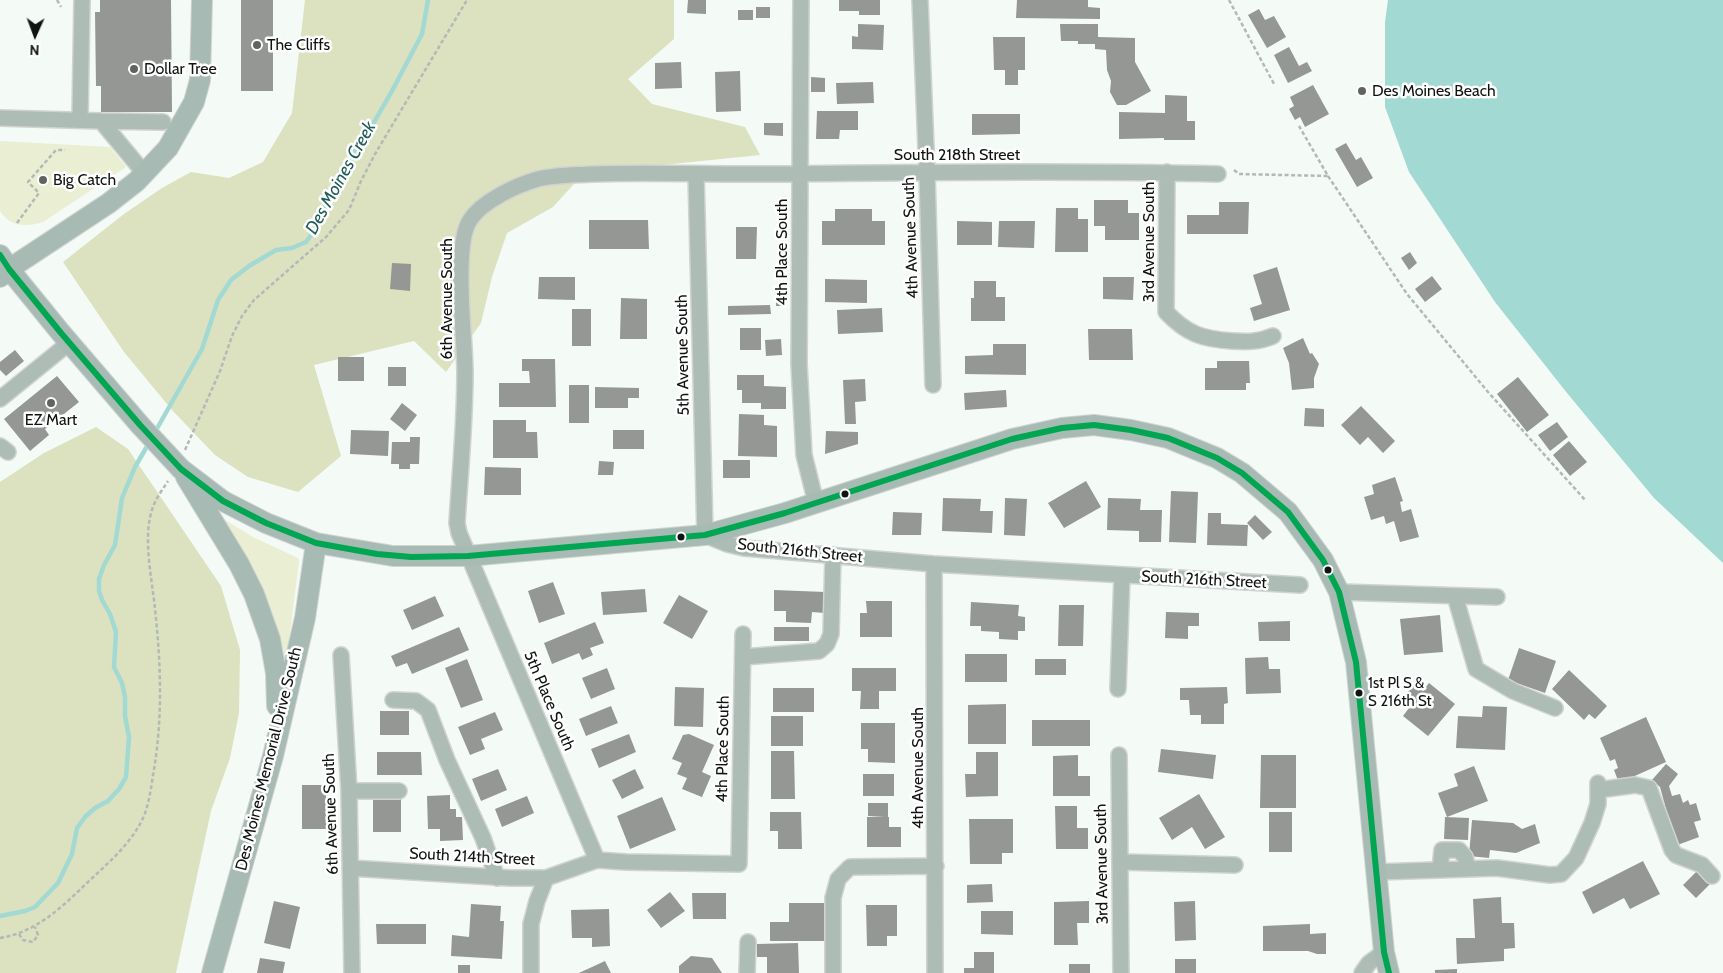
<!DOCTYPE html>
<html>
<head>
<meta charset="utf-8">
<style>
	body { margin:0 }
	#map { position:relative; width:1723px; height:973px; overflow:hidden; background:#f4faf5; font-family:Cabin,sans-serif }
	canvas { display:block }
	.north { position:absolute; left:10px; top:10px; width:50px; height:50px; -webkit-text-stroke:4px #fff; paint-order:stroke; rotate:182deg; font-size:14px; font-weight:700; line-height:20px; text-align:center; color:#101411 }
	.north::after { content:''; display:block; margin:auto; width:18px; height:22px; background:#101411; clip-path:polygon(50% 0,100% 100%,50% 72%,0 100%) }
</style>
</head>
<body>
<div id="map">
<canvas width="1723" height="973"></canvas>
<div class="north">N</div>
</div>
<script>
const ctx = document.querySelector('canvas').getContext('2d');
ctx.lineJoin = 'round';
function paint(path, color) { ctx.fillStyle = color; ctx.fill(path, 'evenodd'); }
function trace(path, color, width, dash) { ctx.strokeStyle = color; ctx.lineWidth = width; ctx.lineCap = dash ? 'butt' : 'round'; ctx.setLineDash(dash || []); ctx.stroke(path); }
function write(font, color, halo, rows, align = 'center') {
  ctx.font = font + ' Cabin,sans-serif'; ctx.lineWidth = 5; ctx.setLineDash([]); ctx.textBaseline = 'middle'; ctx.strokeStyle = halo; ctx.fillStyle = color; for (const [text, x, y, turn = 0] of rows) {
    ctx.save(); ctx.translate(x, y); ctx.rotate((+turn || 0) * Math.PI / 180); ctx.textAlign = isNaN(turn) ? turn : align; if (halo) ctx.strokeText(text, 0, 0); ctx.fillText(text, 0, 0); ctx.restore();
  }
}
paint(new Path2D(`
	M0 141 110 147 126 167 43 222C26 227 10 227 0 211Z
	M218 516 255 538 298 558 299 561 284 681Z`), '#eaeed3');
paint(new Path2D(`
	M305 0H674V39L628 79 652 104 745 127 760 155 584 173 553 207 507 233 492 277 481 323 446 372 414 341 314 365 341 456 298 492 248 477 215 455 172 410 124 352 63 262 124 214 162 188 191 172 229 178 263 162 292 113Z
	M96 427 128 449 221 586 240 650 239 713 230 758 211 811 176 973H0V482L44 453Z`), '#dce1c0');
paint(new Path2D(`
	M1388 0H1723V563L1654 498 1567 393 1495 302 1409 172 1385 107V22Z`), '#a3d9d3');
trace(new Path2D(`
	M155 432 202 349 218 300 231 280 249 266 276 250 292 248 306 242 311 235 331 194 344 174 361 139 373 124 392 91 422 34 428 0
	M0 916 25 911 35 907 58 883 72 854 77 828 85 817 95 808 108 801 119 789 126 777 129 737 125 716V697L122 683 114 667 116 632 110 614 102 600 99 591V579L104 565 115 545 122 498 135 467 149 443`), '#a3d9d3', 4.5);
paint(new Path2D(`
	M100 0H171L172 112H101V86H96L95 12H100Z
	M241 0H273V91H241Z
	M688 0H706V14L687 13Z
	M839 0H880V15H859V11H839Z
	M1017 0H1088V7L1100 8V19L1016 18Z
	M756 7H770V18H756Z
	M1259 9 1265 20 1274 16 1286 37 1267 48 1248 15Z
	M738 10H753V20H738Z
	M858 24 884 25 883 50 852 49V36L858 37Z
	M1060 24H1098V37L1135 38V62L1151 91 1126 105H1117L1110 92 1111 81 1107 70 1106 50 1095 49V44H1078V41H1061Z
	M993 37H1025V70H1018V85H1005V70H994Z
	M1289 47 1299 66 1307 62 1312 71 1288 83 1274 55Z
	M681 62 682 88 655 89V63Z
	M740 71 741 111 716 112 715 72Z
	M811 77 825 78V92H811Z
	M873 82 874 103 837 104 836 83Z
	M1313 85 1329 114 1305 127 1300 117 1295 120 1289 109 1294 106 1290 97Z
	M1165 95 1187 96V121H1195V140H1164V138L1119 139V112L1165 113Z
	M817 111H858V130H840L839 139H816Z
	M972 114H1020V134L972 135Z
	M764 123H783V136L764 135Z
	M1346 143 1356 160 1361 157 1373 178 1357 187 1335 149Z
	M1094 200H1128V213H1139V240H1105V226H1094Z
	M1219 202H1249L1248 234H1187V215H1219Z
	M1056 208H1078V219H1088V252H1055Z
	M835 209H872V221H885V245H822V221H835Z
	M589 220H648L649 249H589Z
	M957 221 992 222V245H957Z
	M999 221H1035L1034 248 998 247Z
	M736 227H757L756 259H736Z
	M1410 252 1417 263 1409 270 1401 258Z
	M392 263 411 264 410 291 390 289Z
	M1277 267 1290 310 1254 321 1250 308 1262 304 1253 275Z
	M1432 276 1442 289 1425 302 1415 289Z
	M539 277H575V300L538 299Z
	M1103 277H1134L1133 300 1103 299Z
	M825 279 867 280V303L825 302Z
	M974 281H996V297H1005V321H971V298H974Z
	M776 289H783V306H776Z
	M621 298 647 299V339H620Z
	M770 305 771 314 728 315V306Z
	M882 308 883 332 838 334 837 310Z
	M572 309H591V346H572Z
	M740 328H761V350H740Z
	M1088 329H1132L1133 360H1089Z
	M1303 338 1310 354 1312 353 1319 364 1314 378V388L1292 390 1289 363 1283 348Z
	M781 339 782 355 766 356 765 340Z
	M993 344H1026V375L965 374V356L993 355Z
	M15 350 24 361 6 376 0 370V362Z
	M338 357H364V381H338Z
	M522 359H555L556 407H499V383H530L529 371H522Z
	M1217 361H1249L1250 383H1246V390H1205V368H1217Z
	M388 367H406V386H388Z
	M737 375H764V386L786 387V409H761V403H742V390H737Z
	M57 376 79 402 45 429 49 435 30 451 4 419Z
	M1518 377 1549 415 1527 432 1497 394Z
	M865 379 866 401 855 402 856 424H845L843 380Z
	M569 385H589V423H569Z
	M595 387 639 388V398H628V408H595Z
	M1006 390 1007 407 965 410 964 393Z
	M402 403 417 415 405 431 390 419Z
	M1361 406 1395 441 1383 453 1368 437 1360 445 1341 425Z
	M1305 408 1324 409V427L1304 426Z
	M739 414 764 415V425L777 426V457L738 456Z
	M493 420H526V432H537L538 458H493Z
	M1557 422 1568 437 1550 451 1538 435Z
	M351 430 389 431 388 456 350 454Z
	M613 430H644V449H613Z
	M826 431 858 432V444L825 454Z
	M410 437H420L419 464H410V469H399V464H391L392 442H410Z
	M1569 441 1587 462 1570 476 1553 455Z
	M723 460H750V478H723Z
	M599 461 614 462 613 475H598Z
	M485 467 521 468V495H484Z
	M1395 477 1403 501 1400 502 1402 512 1411 509 1419 537 1400 542 1394 521 1386 524 1384 516 1371 520 1364 497 1374 494 1372 485Z
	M1086 481 1101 507 1064 528 1048 503Z
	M1171 491 1198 492 1196 543 1169 542Z
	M943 498 981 499 980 511H993L992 533 942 531Z
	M1005 498 1027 499 1025 536 1004 535Z
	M1108 498 1141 499 1140 510H1162L1161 542H1139V531L1107 530Z
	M893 512 922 513 921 535H892Z
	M1208 513H1221V524L1248 525 1247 546 1207 545Z
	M1255 515 1272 532 1263 540 1247 523Z
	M553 582 565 614 539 623 528 591Z
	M645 589 647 612 603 615 601 592Z
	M774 590 825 592 824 613 812 612 811 623 786 622V611H774Z
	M679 595 708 611 692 639 663 623Z
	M435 596 444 616 412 630 403 610Z
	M866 601H892V637H860V613H867Z
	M971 602 1019 605 1018 616 1025 617V631H1018V640L999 639V632L981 631V626H970Z
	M1059 605H1084L1083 646H1058Z
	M1166 612 1199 613V626H1188V639L1165 638Z
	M1440 615 1443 652 1404 655 1400 619Z
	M1290 621V641H1259L1258 622Z
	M595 622 604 643 590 648 593 655 582 660 579 653 552 664 544 643Z
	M459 627 469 650 412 674 407 663 396 667 391 656Z
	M774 627H809V641H774Z
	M1519 648 1556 661 1545 693 1508 680Z
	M965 654H1007V682H965Z
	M1268 657 1269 669H1280L1281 693 1246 694 1245 658Z
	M467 659 483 700 461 708 445 668Z
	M1035 659H1066V675H1035Z
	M607 668 615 689 591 699 582 678Z
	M852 668H896V691H879V709H860L861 691H852Z
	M1569 670 1607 706 1595 719 1589 714 1584 720 1552 689Z
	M1429 683 1455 704 1428 736 1403 716 1409 708 1401 701 1414 684 1423 691Z
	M675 687 704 688 703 727 674 726Z
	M1227 687 1228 703 1224 704V724H1201V715H1190L1189 700H1180V688Z
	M773 688H814V712H773Z
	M1006 704V744H968V705Z
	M611 706 618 723 586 736 579 719Z
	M1483 706 1507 707 1505 750 1456 748 1458 716 1482 717Z
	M380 711H409V735H380Z
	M495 712 503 730 481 739 485 749 470 755 458 727Z
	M771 716H803V746H771Z
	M1646 717 1666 762 1619 783 1614 770 1618 768 1615 759 1610 761 1600 738Z
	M1032 720H1090V746H1032Z
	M861 723H895V763L868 762V749H861Z
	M629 734 636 752 599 768 591 749Z
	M689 734 714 745 702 772 711 776 702 797 682 789 687 778 677 774 682 763 672 759 683 735Z
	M1161 749 1216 755 1213 779 1158 772Z
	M771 751H794L795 799H771Z
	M377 752H421L422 775H377Z
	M976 752H998V796L966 797 965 774H976Z
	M1078 755V776H1090V796H1053V756Z
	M1261 755H1296V808H1260Z
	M1666 764 1678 774 1669 786 1672 796 1680 794 1683 803 1688 800 1690 805 1696 803 1701 820 1694 822 1699 837 1672 847 1660 811 1666 809 1660 787 1652 780Z
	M1474 766 1488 801 1447 817 1438 793 1458 786 1454 774Z
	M498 769 507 790 481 801 472 779Z
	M635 769 644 788 622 799 612 780Z
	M863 774H894V796H863Z
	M302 785H326V829H302Z
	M1199 794 1225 837 1205 849 1192 827 1172 840 1159 818Z
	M450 795V809H456V817H462L463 840 440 841V829H428L427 796Z
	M527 796 534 813 502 827 495 809Z
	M662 797 676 830 630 849 617 816Z
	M373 798H401V832H373Z
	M868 803H888V817H889V827H901V847H867V817H885L868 816Z
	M1055 806H1077V828H1088V849H1056Z
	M770 812H801L802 849H778V831H770Z
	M1269 812H1292V852H1269Z
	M1445 817 1469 818 1468 840 1444 839Z
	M969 819H1013V853H1002V864H970Z
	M1472 820 1513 823 1522 829 1535 824 1540 843 1516 853 1490 850 1489 858 1469 856Z
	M1643 861 1660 894 1630 909 1624 898 1593 914 1582 892Z
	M1697 871 1710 884 1696 898 1683 885Z
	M992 884 993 902 967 903V885Z
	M670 892 685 911 661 928 647 910Z
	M692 893H726V919H693Z
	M1501 897 1502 923H1514L1515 948 1504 949V961L1457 964 1456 938H1475L1473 899Z
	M274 901 300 907 290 949 264 943Z
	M1089 901V923H1077L1078 945H1054V902Z
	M1195 901 1196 940 1175 941 1174 902Z
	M789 903H826V941H770V922H789Z
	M471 904 501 906 500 921H504L502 959 451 956 452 935 469 937Z
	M866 905H897V936H887V946H867Z
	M609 909 610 946 592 947V938H572L571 910Z
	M981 911H1013V935L981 934Z
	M376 924H426V944H377Z
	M1310 924V934L1326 933V954H1317L1308 951H1263V926Z
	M798 943 799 973H767V957H757V944Z
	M974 952H994V973H964V968H974Z
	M691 956 712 958 722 973H679V966Z
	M260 958 285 962 283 973H257Z
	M1175 959H1196V973H1175Z
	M605 961 611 973H579Z
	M1069 964H1090V973H1069Z
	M458 965H470V973H458Z
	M1457 969V973H1435V970Z`), '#949794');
const minor = new Path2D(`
	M801 0 799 364 804 455 816 503
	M920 0 927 173 933 385
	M0 118 101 121 145 174
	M80 120 82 0
	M101 121 163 122
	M1167 172 1166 312C1187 334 1202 339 1232 341 1247 342 1259 342 1273 336
	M696 174 705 535 727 544 744 548 934 564 1300 585
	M0 399 69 343
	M0 446 8 452
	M934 564 935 973
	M1339 592 1497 597
	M1455 596 1476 669 1513 691 1555 708
	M341 655 349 791 352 973
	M743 657 819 651 827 644 831 634 833 555
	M1118 689 1122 576
	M393 700 416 701 428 710 447 760 483 838 497 878
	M1119 755 1121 973
	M1598 790 1635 785 1649 788 1672 850 1676 855 1702 865 1712 876
	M349 791H399
	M597 860 459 533 457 523C460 473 465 424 465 373 465 339 453 245 470 220 482 201 517 185 538 179 555 175 574 175 591 174 641 172 691 174 741 174 900 173 1060 170 1218 174
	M1120 862 1235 865
	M350 868 510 878H546L597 860 626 862 739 864 743 634
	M1440 869 1442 850H1459L1465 857 1468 868
	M1377 872 1497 868 1550 875 1561 874 1576 858 1592 823 1598 804V783
	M531 973V924L537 901 546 878
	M747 973 748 942
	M833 973V898L838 879 850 867 936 866
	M1362 973 1369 963 1384 952`);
const major = new Path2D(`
	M0 255 9 269 61 333 140 425
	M0 277 9 269 109 203 137 181 168 148 194 102 200 80 202 0
	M181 469 223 501 266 523 316 543 393 556H468L705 535 785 513 1012 439 1062 428 1094 425 1131 430 1168 438 1217 458 1242 473 1288 512 1323 560 1339 592 1356 662 1384 952 1389 973
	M186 477 239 564 254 594 270 639 276 673 277 706
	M212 973 273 756 305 618 316 543`);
trace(minor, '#d0d4d1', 18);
trace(major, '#d0d4d1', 22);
trace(new Path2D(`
	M57 0 61 7
	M1229 0 1274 84
	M1234 170 1239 174 1328 176 1299 126
	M1328 176 1407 294 1488 392 1586 501
	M17 223 39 193 28 182 56 150H65
	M185 450 220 371 232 336 242 316 254 300 326 237 349 210 361 181 375 154 467 0
	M19 934 23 940 33 942 38 935 35 927
	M0 938C37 932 62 907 88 882 109 862 132 843 144 816 149 803 151 789 153 775 163 720 161 664 155 609 152 578 142 536 153 507 156 498 163 489 168 481`), '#b1bab5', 2.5, [4, 2.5]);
trace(minor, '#adbcb5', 15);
trace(major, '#a7bbb4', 20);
const majorBridge = new Path2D(`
	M140 425 181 469`);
trace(majorBridge, '#d0d4d1', 22, []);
trace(majorBridge, '#a7bbb4', 20);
trace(new Path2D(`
	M0 255 9 269 61 333 140 425 181 469 223 501 266 523 316 543 377 554 411 557 468 556 705 535 785 513 1012 439 1062 428 1094 425 1131 430 1168 438 1217 458 1242 473 1288 512 1323 560 1339 592 1356 662 1384 952 1389 973`), '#00a651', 6);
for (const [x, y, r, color] of [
	[257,45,5,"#606461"],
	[134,69,5,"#606461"],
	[1362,91,5,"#606461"],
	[43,180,5,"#606461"],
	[51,403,5,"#606461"],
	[845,494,4.5,"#101411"],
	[681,537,4.5,"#101411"],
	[1328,570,4.5,"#101411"],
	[1359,693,4.5,"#101411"]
]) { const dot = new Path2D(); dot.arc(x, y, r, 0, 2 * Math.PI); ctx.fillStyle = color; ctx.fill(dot); trace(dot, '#fff', 2); }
write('15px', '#101411', '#fff', [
	["1st Pl S &",1368,684],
	["S 216th St",1368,702]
], 'left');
write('16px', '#101411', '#fff', [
	["The Cliffs",267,45],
	["Dollar Tree",144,69],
	["Des Moines Beach",1372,91],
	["Big Catch",53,180],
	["EZ Mart",51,420,"center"]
], 'left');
write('16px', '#101411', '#fff', [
	["South 218th Street",957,155],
	["4th Avenue South",911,238,-92],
	["3rd Avenue South",1149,242,-90],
	["4th Place South",782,252,-90],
	["6th Avenue South",447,299,-90],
	["5th Avenue South",683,355,-91],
	["South 216th Street",800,551,6],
	["South 216th Street",1204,580,3],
	["5th Place South",549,701,67],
	["4th Place South",723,749,-89],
	["Des Moines Memorial Drive South",269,759,-76],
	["4th Avenue South",918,768,-90],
	["6th Avenue South",331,814,-92],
	["South 214th Street",472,857,3],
	["3rd Avenue South",1102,864,-91]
]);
write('italic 18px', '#1f5d58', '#fff', [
	["Des Moines Creek",341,178,-61]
]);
</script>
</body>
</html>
